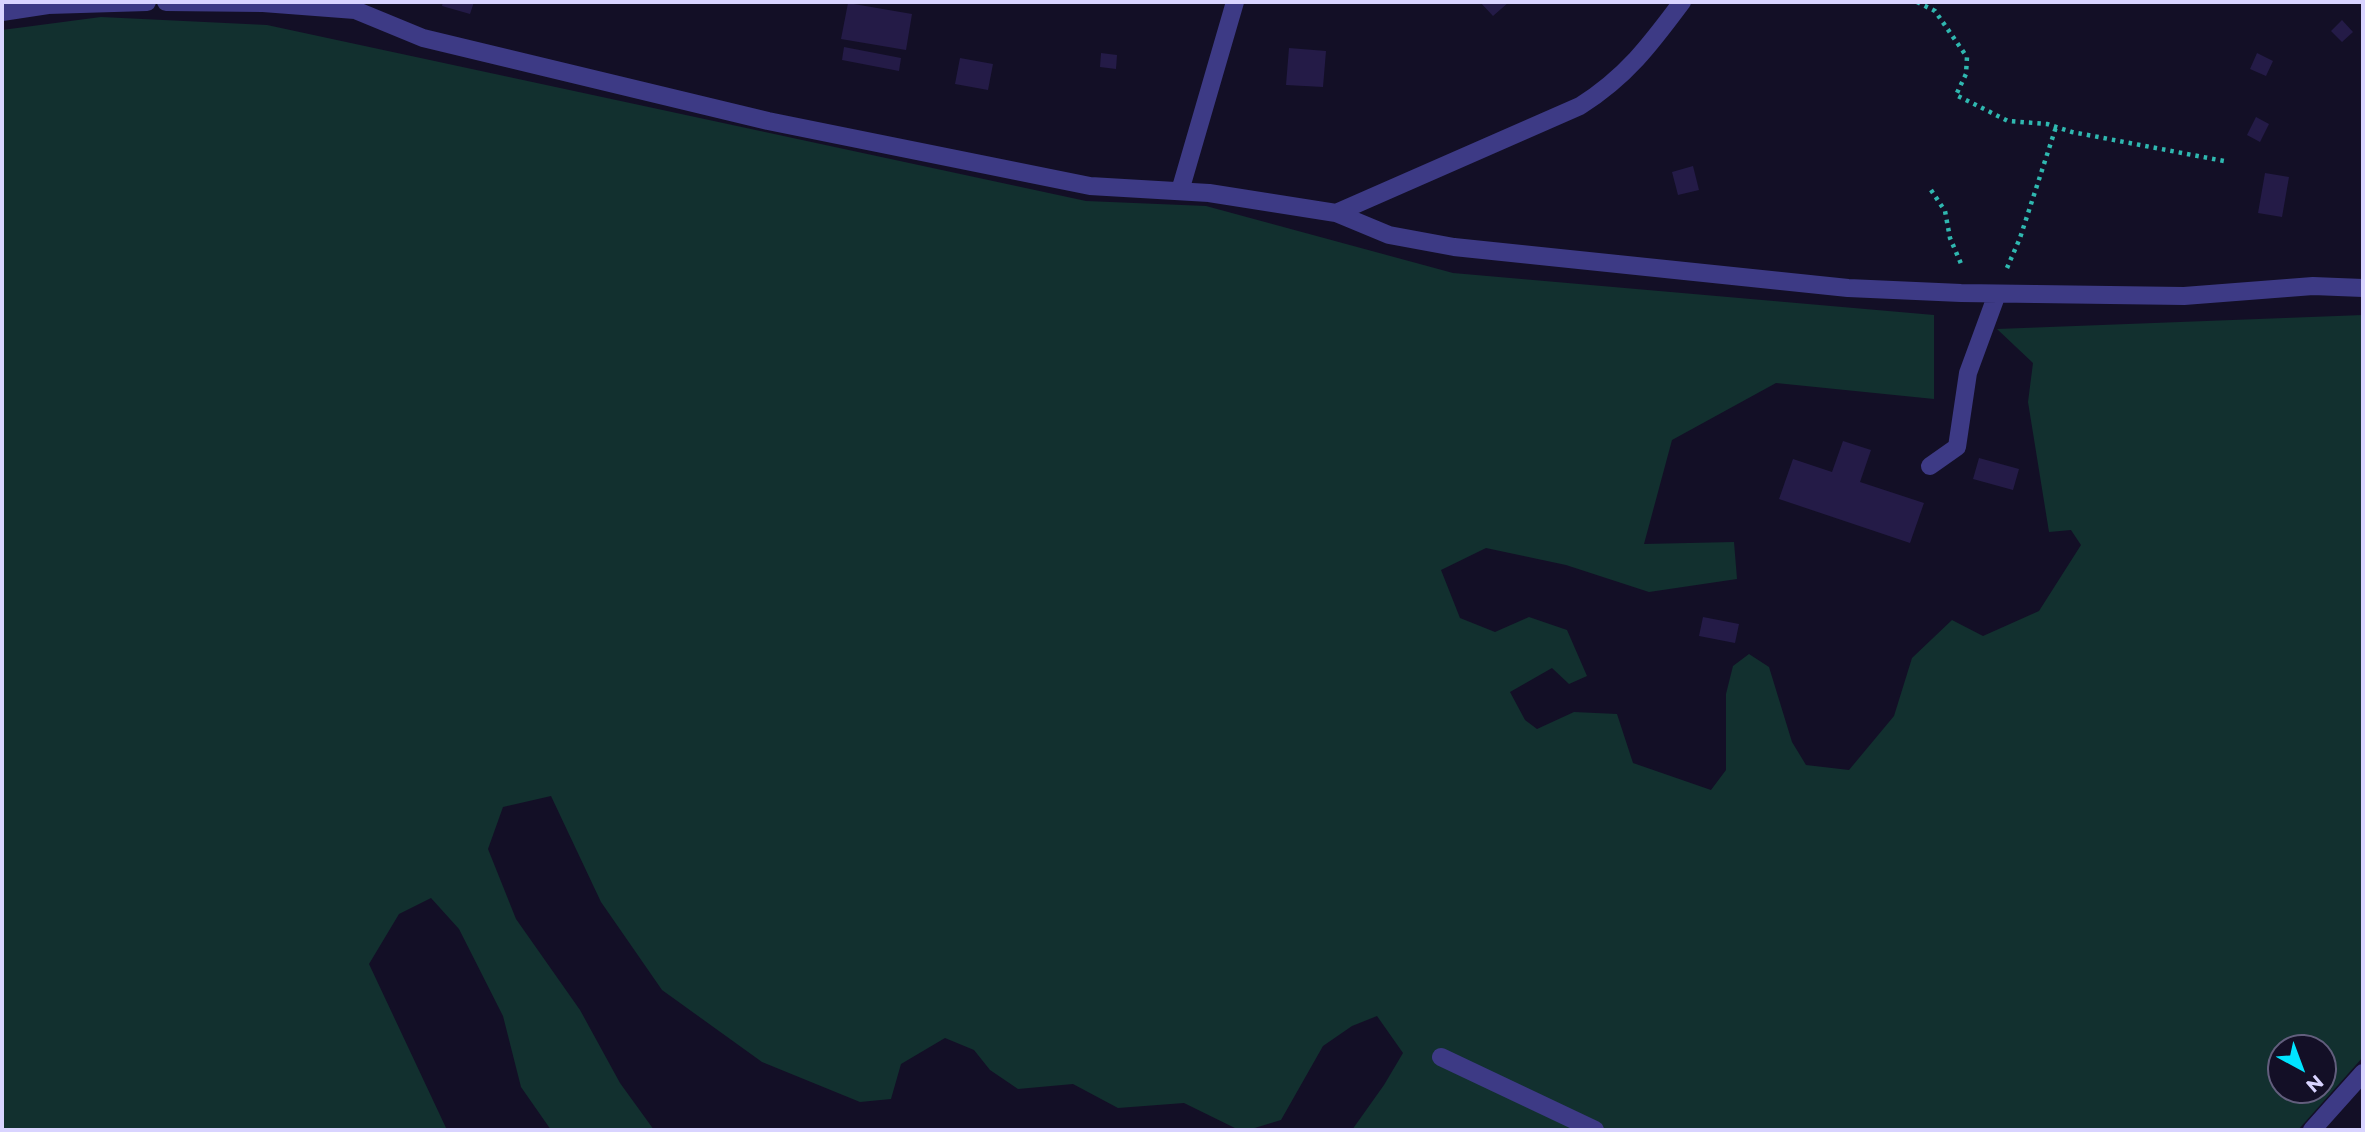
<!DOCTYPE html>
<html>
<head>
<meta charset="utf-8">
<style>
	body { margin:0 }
	#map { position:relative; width:2365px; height:1132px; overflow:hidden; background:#130f26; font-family:Montserrat,sans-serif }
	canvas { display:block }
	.frame { position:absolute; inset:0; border:4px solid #d9d4ff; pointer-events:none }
	.north { position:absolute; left:2267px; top:1034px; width:70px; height:70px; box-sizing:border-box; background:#130f26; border:2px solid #625e7d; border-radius:50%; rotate:139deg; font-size:19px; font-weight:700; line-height:28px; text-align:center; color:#d9d4ff }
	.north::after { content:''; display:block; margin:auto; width:24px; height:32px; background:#00e5ff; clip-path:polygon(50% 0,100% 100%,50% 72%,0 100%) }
</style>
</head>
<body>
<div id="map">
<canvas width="2365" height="1132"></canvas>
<div class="frame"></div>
<div class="north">N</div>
</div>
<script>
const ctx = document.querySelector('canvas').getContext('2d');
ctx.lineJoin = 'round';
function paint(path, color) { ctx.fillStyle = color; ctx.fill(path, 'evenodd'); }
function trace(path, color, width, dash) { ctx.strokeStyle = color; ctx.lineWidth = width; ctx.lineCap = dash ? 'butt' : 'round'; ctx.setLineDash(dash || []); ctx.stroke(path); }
paint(new Path2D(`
	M101 17 267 25 1086 201 1206 206 1453 273 1934 315V399L1776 383 1672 440 1644 544 1734 542 1737 579 1649 592 1566 565 1486 548 1441 570 1460 618 1495 632 1529 617 1567 630 1587 676 1569 684 1552 668 1510 692 1525 720 1537 729 1574 712 1617 714 1633 763 1711 790 1726 770V694L1733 666 1749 654 1769 667 1792 742 1806 765 1849 770 1894 716 1912 658 1952 620 1983 636 2039 611 2081 545 2071 530 2049 532 2028 402 2033 363 1997 329 2363 315V1057L2298 1130H1352L1384 1085 1403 1053 1377 1016 1352 1026 1323 1046 1281 1120 1248 1130H1239L1184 1103 1118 1108 1073 1084 1018 1089 990 1070 974 1050 945 1038 901 1064 891 1099 860 1102 762 1062 662 990 601 902 551 796 503 807 488 849 516 919 580 1010 620 1083 654 1130H551L521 1087 503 1016 459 929 431 898 399 914 369 964 447 1130H2V30ZM2281 1048H2323V1090H2281Z`), '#12302f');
paint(new Path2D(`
	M443 2H474L470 14 442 6Z
	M1480 2H1509L1493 16Z
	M848 3 912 14 906 50 841 39Z
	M2342 20 2353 32 2342 42 2331 31Z
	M844 47 901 58 899 71 842 60Z
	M1289 48 1326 51 1323 87 1286 85Z
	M1101 53 1117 55 1116 69 1100 67Z
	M2257 53 2273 61 2266 76 2250 69Z
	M960 58 993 64 988 90 955 84Z
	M2256 117 2269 124 2260 142 2247 135Z
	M1693 166 1699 190 1678 195 1672 172Z
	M2265 173 2289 177 2282 217 2258 213Z
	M1843 441 1871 450 1860 482 1924 503 1910 543 1779 499 1793 459 1832 472Z
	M1979 458 2019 469 2013 490 1973 479Z
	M1703 617 1739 624 1735 643 1699 636Z`), '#241b47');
trace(new Path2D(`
	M1917 2 1935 11 1967 57 1966 74 1956 95 2008 121 2047 124 2072 132 2224 161
	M1931 190 1945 211 1950 238 1962 266
	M2007 268 2020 238 2056 127`), '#2fb8b0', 4.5, [3.5, 5]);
trace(new Path2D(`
	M166 2 263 3 355 10 423 38 768 121 1090 186 1209 193 1336 213 1389 235 1454 247 1848 288 1961 293 2184 296 2313 286 2363 288
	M2 12 48 5 147 2
	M1180 191 1235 2
	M1336 213 1580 106C1626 77 1650 45 1682 2
	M1930 466 1957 447 1968 373 1997 294
	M1441 1057 1595 1130
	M2312 1130 2363 1073`), '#3d3a85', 18);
</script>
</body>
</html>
